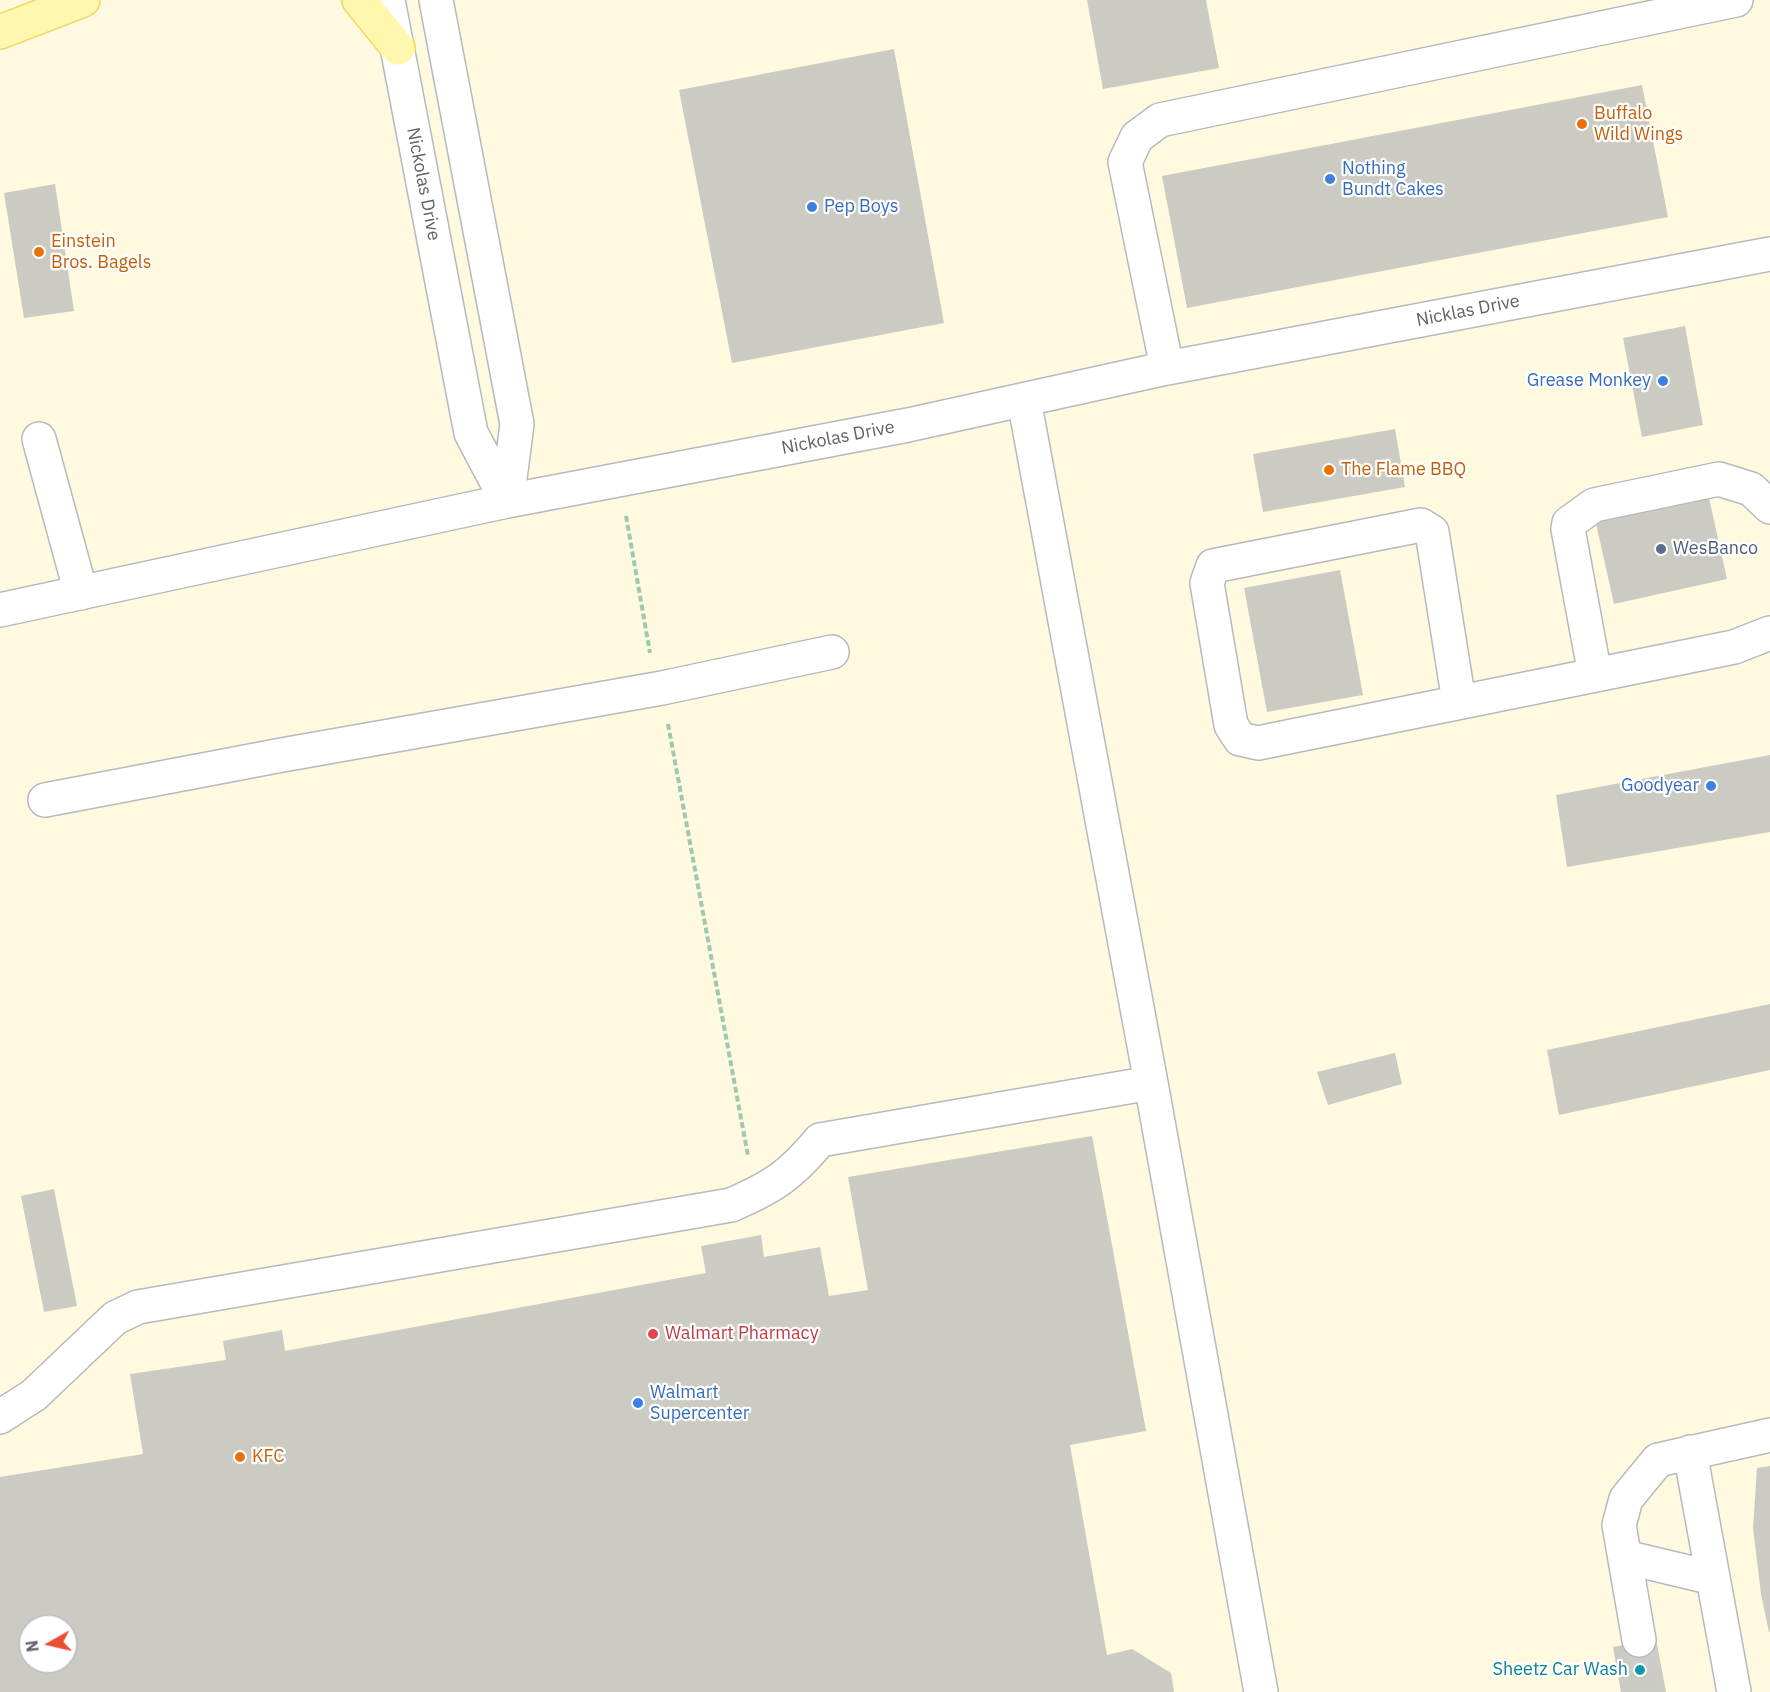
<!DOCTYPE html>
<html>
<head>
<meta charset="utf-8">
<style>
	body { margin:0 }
	#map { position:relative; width:1770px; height:1692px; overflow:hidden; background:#f1efe8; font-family:"IBM Plex Sans",sans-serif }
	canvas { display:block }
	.north { position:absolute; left:18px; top:1614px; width:60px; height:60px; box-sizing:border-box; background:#fff; border:2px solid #bfc0c3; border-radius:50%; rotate:262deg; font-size:16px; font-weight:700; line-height:24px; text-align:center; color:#5f6268 }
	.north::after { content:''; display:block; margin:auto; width:21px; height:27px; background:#ec4d32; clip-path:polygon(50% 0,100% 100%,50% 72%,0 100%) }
</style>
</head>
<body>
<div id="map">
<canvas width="1770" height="1692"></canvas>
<div class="north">N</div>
</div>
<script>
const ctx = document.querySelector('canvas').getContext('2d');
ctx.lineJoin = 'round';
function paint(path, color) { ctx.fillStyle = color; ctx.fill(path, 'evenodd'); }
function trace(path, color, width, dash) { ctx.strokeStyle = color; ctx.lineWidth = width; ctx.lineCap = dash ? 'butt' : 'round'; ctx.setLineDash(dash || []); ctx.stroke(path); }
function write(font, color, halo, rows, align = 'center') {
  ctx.font = font + ' "IBM Plex Sans",sans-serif'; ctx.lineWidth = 4.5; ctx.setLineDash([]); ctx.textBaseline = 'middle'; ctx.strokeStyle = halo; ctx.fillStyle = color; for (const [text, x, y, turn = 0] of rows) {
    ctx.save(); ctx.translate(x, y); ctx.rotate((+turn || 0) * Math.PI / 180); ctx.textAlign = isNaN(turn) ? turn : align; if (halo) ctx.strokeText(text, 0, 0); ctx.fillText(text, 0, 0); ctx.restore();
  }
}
paint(new Path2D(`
	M0 0H1770V1692H0ZM30 1626H66V1662H30Z`), '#fef9df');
paint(new Path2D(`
	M1087 0H1206L1219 68 1103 89Z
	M894 49 944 323 732 363 679 90Z
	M1642 85 1668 217 1187 308 1162 176Z
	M55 184 74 311 24 318 4 193Z
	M1685 326 1703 425 1642 437 1623 338Z
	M1395 429 1405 487 1263 512 1253 454Z
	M1663 494 1666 508 1709 498 1727 579 1614 604 1595 519Z
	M1340 570 1363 695 1267 712 1244 588Z
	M1770 755V832L1567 867 1556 795Z
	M1770 1004V1070L1559 1115 1547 1050Z
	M1395 1053 1402 1084 1328 1105 1317 1072Z
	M1092 1136 1146 1431 1070 1445 1107 1655 1132 1649 1171 1673 1174 1692H0V1477L143 1454 130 1374 226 1360 223 1341 282 1330 285 1351 706 1273 701 1246 761 1235 764 1257 820 1247 829 1296 868 1290 848 1177ZM30 1626H66V1662H30Z
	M54 1189 77 1306 44 1312 21 1196Z
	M1770 1466V1632H1769L1761 1594 1753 1528 1757 1468Z
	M1656 1639 1666 1692H1621L1613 1647Z`), '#cccbc3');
trace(new Path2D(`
	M1639 1640 1649 1692`), '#ccccc8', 33, [33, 16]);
const minor = new Path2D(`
	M388 0 471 433 507 501
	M436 0 517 424 507 501
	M1167 368 1125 162 1137 137 1160 120 1736 0
	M1024 400 1151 1083 1261 1692
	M39 439 81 593
	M0 610 507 501 908 425 1167 368 1770 254
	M1595 675 1568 529 1569 523 1594 505 1719 479 1751 489 1770 507
	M1459 702 1432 532 1421 525 1213 566 1207 583 1231 725 1240 739 1258 743 1734 647 1770 633
	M45 800 282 755 662 688 832 652
	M0 1417 34 1395 115 1318 138 1307 731 1205C773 1187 791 1175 820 1140L1151 1083
	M1690 1452 1734 1692
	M1625 1557 1713 1578
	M1639 1640 1619 1525 1626 1499 1658 1460 1770 1435`);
const major = new Path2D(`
	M359 0 398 48
	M0 32 83 0`);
trace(minor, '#b8b9be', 36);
trace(major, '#f4d45e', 36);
trace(new Path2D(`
	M626 516 650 653
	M668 724 748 1156`), '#9dc9ad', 4, [6, 3]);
trace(minor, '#fff', 33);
trace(major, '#fff7ae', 33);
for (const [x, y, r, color] of [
	[1582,124,6,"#e8710a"],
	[1330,179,6,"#3f7fe0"],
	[812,207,6,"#3f7fe0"],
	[39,252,6,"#e8710a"],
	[1663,381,6,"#3f7fe0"],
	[1329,470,6,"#e8710a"],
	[1661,549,6,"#5c6f8a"],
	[1711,786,6,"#3f7fe0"],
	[653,1334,6,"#e0444e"],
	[638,1403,6,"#3f7fe0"],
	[240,1457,6,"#e8710a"],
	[1640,1670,6,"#0f9aa8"]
]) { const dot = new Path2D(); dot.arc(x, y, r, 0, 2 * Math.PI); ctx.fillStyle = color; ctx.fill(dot); trace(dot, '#fff', 2); }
write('18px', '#c56008', '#fff', [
	["Buffalo",1594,114],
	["Wild Wings",1594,135],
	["Einstein",51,242],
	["Bros. Bagels",51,263],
	["The Flame BBQ",1341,470],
	["KFC",252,1457]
], 'left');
write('18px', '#366cbe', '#fff', [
	["Nothing",1342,169],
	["Bundt Cakes",1342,190],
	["Pep Boys",824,207],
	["Grease Monkey",1651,381,"right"],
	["Goodyear",1699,786,"right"],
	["Walmart",650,1393],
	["Supercenter",650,1414]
], 'left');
write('18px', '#5f6268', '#fff', [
	["Nickolas Drive",423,184,79],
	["Nicklas Drive",1468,311,-11],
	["Nickolas Drive",838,438,-11]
]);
write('18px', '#4e5e75', '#fff', [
	["WesBanco",1673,549]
], 'left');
write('18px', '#be3a42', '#fff', [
	["Walmart Pharmacy",665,1334]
], 'left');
write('18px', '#0d838f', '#fff', [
	["Sheetz Car Wash",1628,1670]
], 'right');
</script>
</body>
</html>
